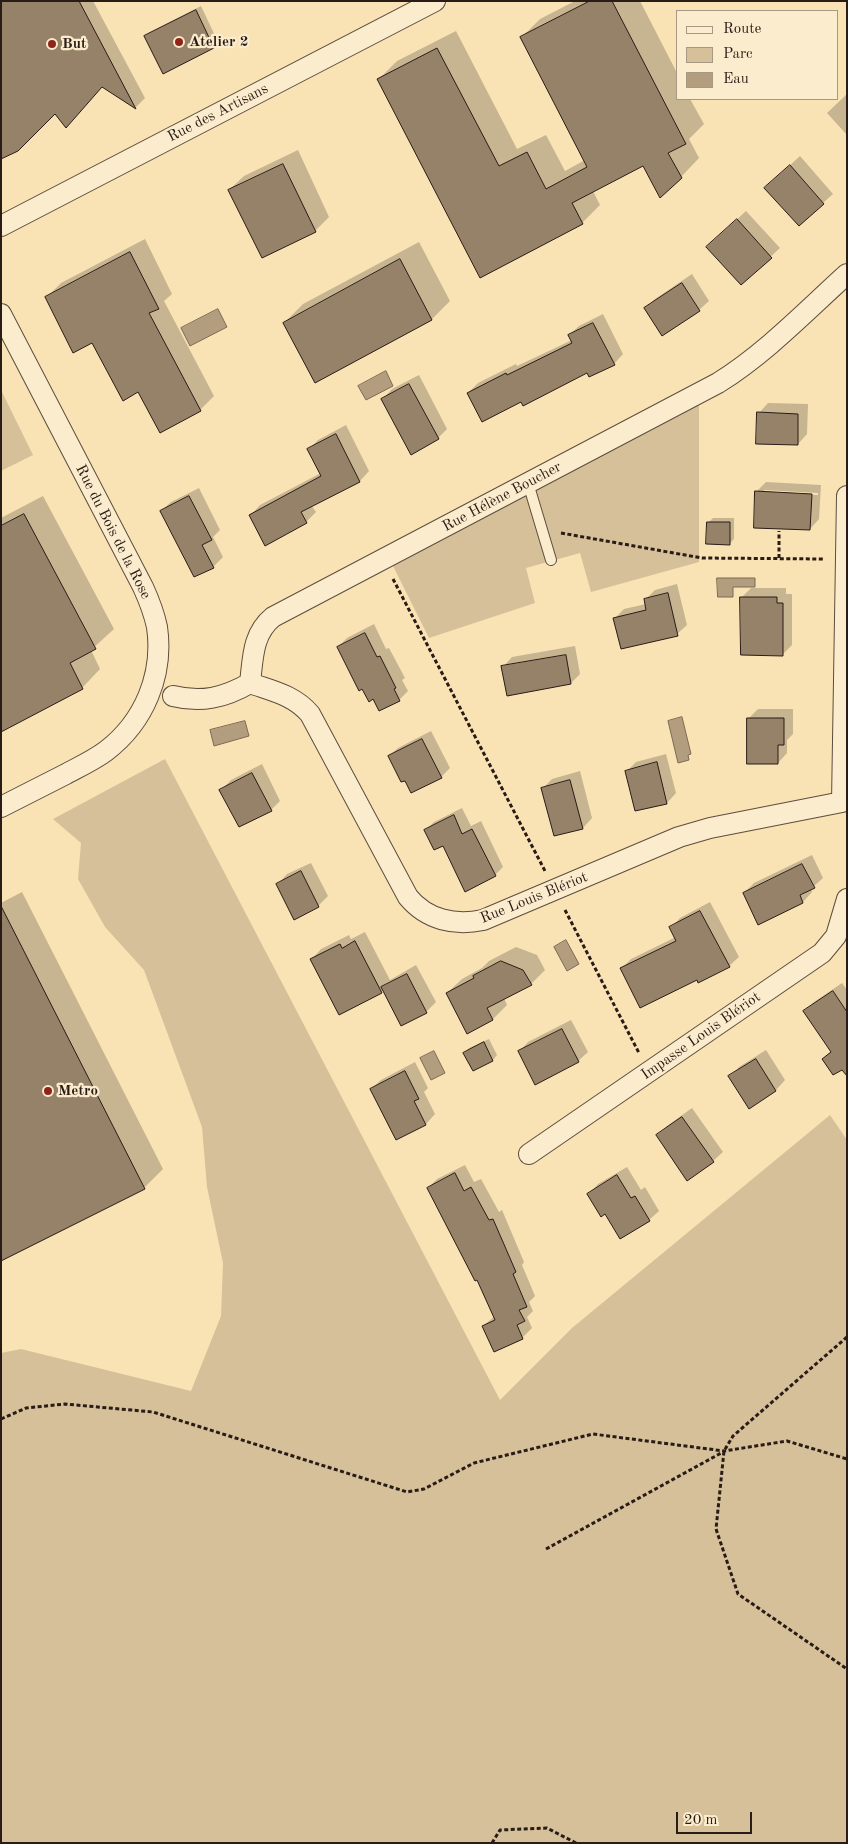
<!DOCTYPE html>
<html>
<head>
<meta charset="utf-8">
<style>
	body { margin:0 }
	#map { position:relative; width:848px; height:1844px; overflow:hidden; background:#f9e2b4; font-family:"Old Standard TT",serif }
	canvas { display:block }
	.frame { position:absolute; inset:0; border:2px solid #291b16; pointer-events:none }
	.legend { position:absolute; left:676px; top:10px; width:162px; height:90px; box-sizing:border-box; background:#fbecce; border:1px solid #a79884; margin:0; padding:6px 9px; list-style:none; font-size:15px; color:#291b16 }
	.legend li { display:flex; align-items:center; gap:10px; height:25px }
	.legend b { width:25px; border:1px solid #a79884 }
	.scale { position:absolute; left:676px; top:1812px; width:76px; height:22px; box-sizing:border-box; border:2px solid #291b16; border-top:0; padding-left:6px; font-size:15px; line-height:18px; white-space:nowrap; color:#291b16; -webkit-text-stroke:4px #fbecce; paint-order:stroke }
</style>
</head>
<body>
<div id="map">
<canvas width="848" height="1844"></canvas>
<div class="frame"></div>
<ul class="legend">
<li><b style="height:6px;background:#fbecce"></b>Route</li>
<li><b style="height:14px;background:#d6c099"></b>Parc</li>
<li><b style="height:14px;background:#b29e7e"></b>Eau</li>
</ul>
<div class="scale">20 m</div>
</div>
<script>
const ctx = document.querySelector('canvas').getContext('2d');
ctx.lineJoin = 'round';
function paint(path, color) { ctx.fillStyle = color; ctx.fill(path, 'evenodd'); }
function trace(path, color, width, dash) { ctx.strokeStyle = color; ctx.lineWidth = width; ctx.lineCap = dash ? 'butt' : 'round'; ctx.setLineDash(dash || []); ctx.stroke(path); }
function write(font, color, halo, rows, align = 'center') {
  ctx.font = font + ' "Old Standard TT",serif'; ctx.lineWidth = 4.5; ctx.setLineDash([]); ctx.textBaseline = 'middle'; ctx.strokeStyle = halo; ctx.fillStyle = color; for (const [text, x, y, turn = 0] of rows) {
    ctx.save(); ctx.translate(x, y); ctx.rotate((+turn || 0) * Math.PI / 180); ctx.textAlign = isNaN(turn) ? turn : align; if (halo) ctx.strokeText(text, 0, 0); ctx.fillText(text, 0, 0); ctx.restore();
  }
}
paint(new Path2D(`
	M1 390 33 455 1 471Z
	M699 404V562L591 592 580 553 526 568 535 603 429 638 393 566Z
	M165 759 500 1400 572 1328 830 1115 847 1140V1843H1V1353L21 1349 191 1391 221 1316 223 1263 207 1187 202 1127 144 970 105 927 78 879 81 843 53 819Z`), '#d6c099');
const water = new Path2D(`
	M218 309 227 327 190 346 181 328Z
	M386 371 393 386 366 400 358 386Z
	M717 578H755V587H733V597H718Z
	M682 717 691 754 688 755 689 760 678 763 668 721Z
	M245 721 249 736 214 746 210 730Z
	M566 940 579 964 567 971 554 947Z
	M434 1051 445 1073 431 1080 420 1058Z`);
paint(water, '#b29e7e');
trace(water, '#7b6a54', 1);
paint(new Path2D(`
	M1 1H93L145 98 136 107 103 86 56 112Z
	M575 1H640L677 73V99H690L704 124 689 139 699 158 681 177 644 164 593 191 600 205 582 223 481 276 379 79 397 61 456 31 517 149 546 135 565 171 585 160 521 38 540 19Z
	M201 6 218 42 213 47 163 72 145 36 150 32Z
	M847 94V135L827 113Z
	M298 150 329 217 315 231 229 190 244 176Z
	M800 156 833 194 799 224 776 178Z
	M746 211 780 248 741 284 717 238Z
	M145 239 172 294 164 301 214 396 200 410 139 390 93 341 47 297 61 283Z
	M419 242 450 301 432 319 284 323 303 304Z
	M692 274 709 301 699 310 645 308 655 299Z
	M603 314 623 354 614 364 587 371 521 400 468 393 478 383 516 364 517 366 572 340 569 335 579 326Z
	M419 375 447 429 438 438 383 399 392 389Z
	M768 403 808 404 807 434 798 444 759 413Z
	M346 425 369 471 360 481 311 505 316 512 306 522 251 515 260 505 321 473 309 449 318 440Z
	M766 482 821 485 819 519 810 529 756 492ZM764 490 818 493V495L764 493Z
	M199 488 220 530 213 537 223 557 213 567 161 511 171 502Z
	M43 496 114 629 91 650 100 669 82 688 1 730V518Z
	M713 518H734V539L729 544 708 523Z
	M677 584 687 625 677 634 614 619 624 609 646 604 645 600 655 590Z
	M751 588H786V594H792V645L782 655 742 597Z
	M374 624 386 649 389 648 405 678 402 680 408 691 399 700 374 698 338 647 347 638Z
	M575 646 580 674 571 683 503 667 512 657Z
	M758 709H793V734L787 740V753L778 763 748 719Z
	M431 731 450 768 441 777 405 779 389 756 398 748Z
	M666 754 676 793 667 803 627 771 636 762Z
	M262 764 280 801 271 810 221 790 231 780Z
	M580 771 592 818 583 828 542 789 552 779Z
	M462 808 471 826 481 821 503 867 495 875 443 844 426 830 434 822Z
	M812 855 823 878 811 889 812 892 803 902 759 923 744 893 754 883Z
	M311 863 328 896 318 906 295 918 278 884 287 874Z
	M22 892 163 1169 144 1188 1 1260V903Z
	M710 902 739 957 729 966 697 978 621 969 631 959 676 937 671 928 680 918Z
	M365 932 390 980 416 965 436 1002 426 1012 384 990 381 992 312 959 321 949 349 935 351 939Z
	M516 947 537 955 545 970 531 984 504 998 507 1005 493 1019 447 993 462 979 482 968 489 961Z
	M842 983 847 990V1065L823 1059 831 1051 804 1011 814 1002Z
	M571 1020 588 1052 578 1061 519 1052 528 1042Z
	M489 1039 497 1055 493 1060 473 1069 465 1053 469 1048Z
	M766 1050 785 1080 776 1090 749 1107 730 1077 739 1067Z
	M415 1062 428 1088 424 1092 435 1114 426 1124 396 1139 371 1089 381 1080Z
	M692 1108 723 1152 713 1161 657 1136 667 1126Z
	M465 1165 474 1182 481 1179 499 1212 502 1210 524 1262 522 1265 535 1296 529 1302 533 1311 527 1317 532 1328 522 1338 494 1350 483 1326 495 1316 478 1278 428 1188 437 1179Z
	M627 1167 641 1190 645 1187 659 1211 649 1220 606 1213 589 1194 598 1184Z`), '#0003');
const building = new Path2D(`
	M1 1H79L136 109 102 87 66 128 55 114 18 151 1 159Z
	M590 1H612L686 144 668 153 682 178 660 198 643 166 572 203 583 224 480 278 377 79 437 48 499 166 527 152 546 189 587 167 520 37Z
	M196 10 214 48 163 74 144 36Z
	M283 164 316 232 262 258 228 190Z
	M790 165 824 204 799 226 764 188Z
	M737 219 772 258 741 285 706 247Z
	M130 252 159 309 149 313 201 411 160 433 138 392 123 401 92 343 73 353 45 297Z
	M400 259 432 320 315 383 283 323Z
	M682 283 700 311 662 336 644 308Z
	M593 323 615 365 589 377 587 373 523 406 521 402 482 422 467 393 506 373 507 375 572 343 568 335Z
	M409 384 439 439 411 455 381 399Z
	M757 412 798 414V445L756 444Z
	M336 434 360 482 301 512 307 523 265 546 249 515 321 476 307 449Z
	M755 491 812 494 810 530 754 528Z
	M189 496 212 540 202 545 214 568 194 577 160 511Z
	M24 514 96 649 70 663 83 689 1 732V526Z
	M707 522H730V545L706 544Z
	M668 593 678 636 621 649 613 618 646 610 644 599Z
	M740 597H777V603H783V656L741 655Z
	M365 633 377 657 380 656 396 688 394 689 400 701 379 711 373 699 369 702 362 689 359 691 337 647Z
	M566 655 571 684 507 696 501 666Z
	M747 718H784V745H778V764H747Z
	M422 739 442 778 411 793 405 781 401 782 388 756Z
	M657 762 667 804 635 811 625 771Z
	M252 773 272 811 239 827 219 790Z
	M570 780 583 829 554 836 541 788Z
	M454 815 462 834 472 829 496 876 465 892 443 846 434 850 424 830Z
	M802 864 815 888 800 895 803 903 758 925 743 893Z
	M301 871 319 907 294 920 276 884Z
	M1 906 145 1189 1 1261Z
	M700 911 730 967 698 983 697 980 640 1008 620 968 676 941 669 927Z
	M355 941 382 993 339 1015 310 959 340 944 342 948Z
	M501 961 523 970 532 985 487 1008 493 1020 467 1034 446 993 474 978 473 976Z
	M407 974 427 1013 401 1026 381 987Z
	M833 991 847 1012V1076L842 1070 833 1075 822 1059 831 1052 803 1011Z
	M562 1029 579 1062 535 1085 518 1051Z
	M484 1042 493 1061 473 1071 463 1053Z
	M756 1059 776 1091 749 1109 728 1076Z
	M405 1071 419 1099 414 1101 426 1125 396 1140 370 1089Z
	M682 1117 714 1162 687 1181 656 1135Z
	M455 1173 464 1191 471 1187 489 1220 493 1219 516 1272 513 1274 527 1307 519 1310 525 1321 517 1325 523 1339 494 1352 482 1326 495 1320 477 1280 475 1281 427 1188Z
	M617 1175 631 1198 635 1196 650 1221 620 1239 605 1214 601 1217 587 1194Z`);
paint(building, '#958268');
trace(building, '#291b16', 1);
const service = new Path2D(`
	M528 483 551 560`);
const minor = new Path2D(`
	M1 226 435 1
	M1 314 143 587C149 600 154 613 157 627 164 675 144 722 106 751 94 760 79 767 66 774 44 785 23 796 1 807
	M250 683C272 691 294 695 310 714L408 897C427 920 455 926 483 920L679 837 710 828 842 802 847 496
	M250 683C253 659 252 634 273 617L718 383C766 353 805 312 847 274
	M173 696C201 703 224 698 250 683
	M529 1154 822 953 836 936 847 899`);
trace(service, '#5d4d3e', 12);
trace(minor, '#5d4d3e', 22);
trace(new Path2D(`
	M561 533 702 558 823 559
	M779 558V531
	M393 579 545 871
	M565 910 639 1053
	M847 1337 733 1436 724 1451 716 1529 738 1594 847 1669
	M1 1419 26 1408 65 1404 153 1412 407 1492 424 1489 474 1463 593 1434 724 1451 787 1441 847 1459
	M546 1549 723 1452
	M492 1843 500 1830 547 1828 576 1843`), '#291b16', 3, [4, 2.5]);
trace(service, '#fbecce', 10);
trace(minor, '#fbecce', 20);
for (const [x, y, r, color] of [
	[179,42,5,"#8f2418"],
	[52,44,5,"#8f2418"],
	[48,1091,5,"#8f2418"]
]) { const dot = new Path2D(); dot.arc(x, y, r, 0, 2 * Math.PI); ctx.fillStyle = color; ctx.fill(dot); trace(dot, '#fbecce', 2); }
write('bold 15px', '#291b16', '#fbecce', [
	["Atelier 2",189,42],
	["But",62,44],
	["Metro",58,1091]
], 'left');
write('15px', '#291b16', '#fbecce', [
	["Rue des Artisans",218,113,-27],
	["Rue Hélène Boucher",502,497,-28],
	["Rue du Bois de la Rose",113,532,63],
	["Rue Louis Blériot",534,898,-22],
	["Impasse Louis Blériot",701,1036,-35]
]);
</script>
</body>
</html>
